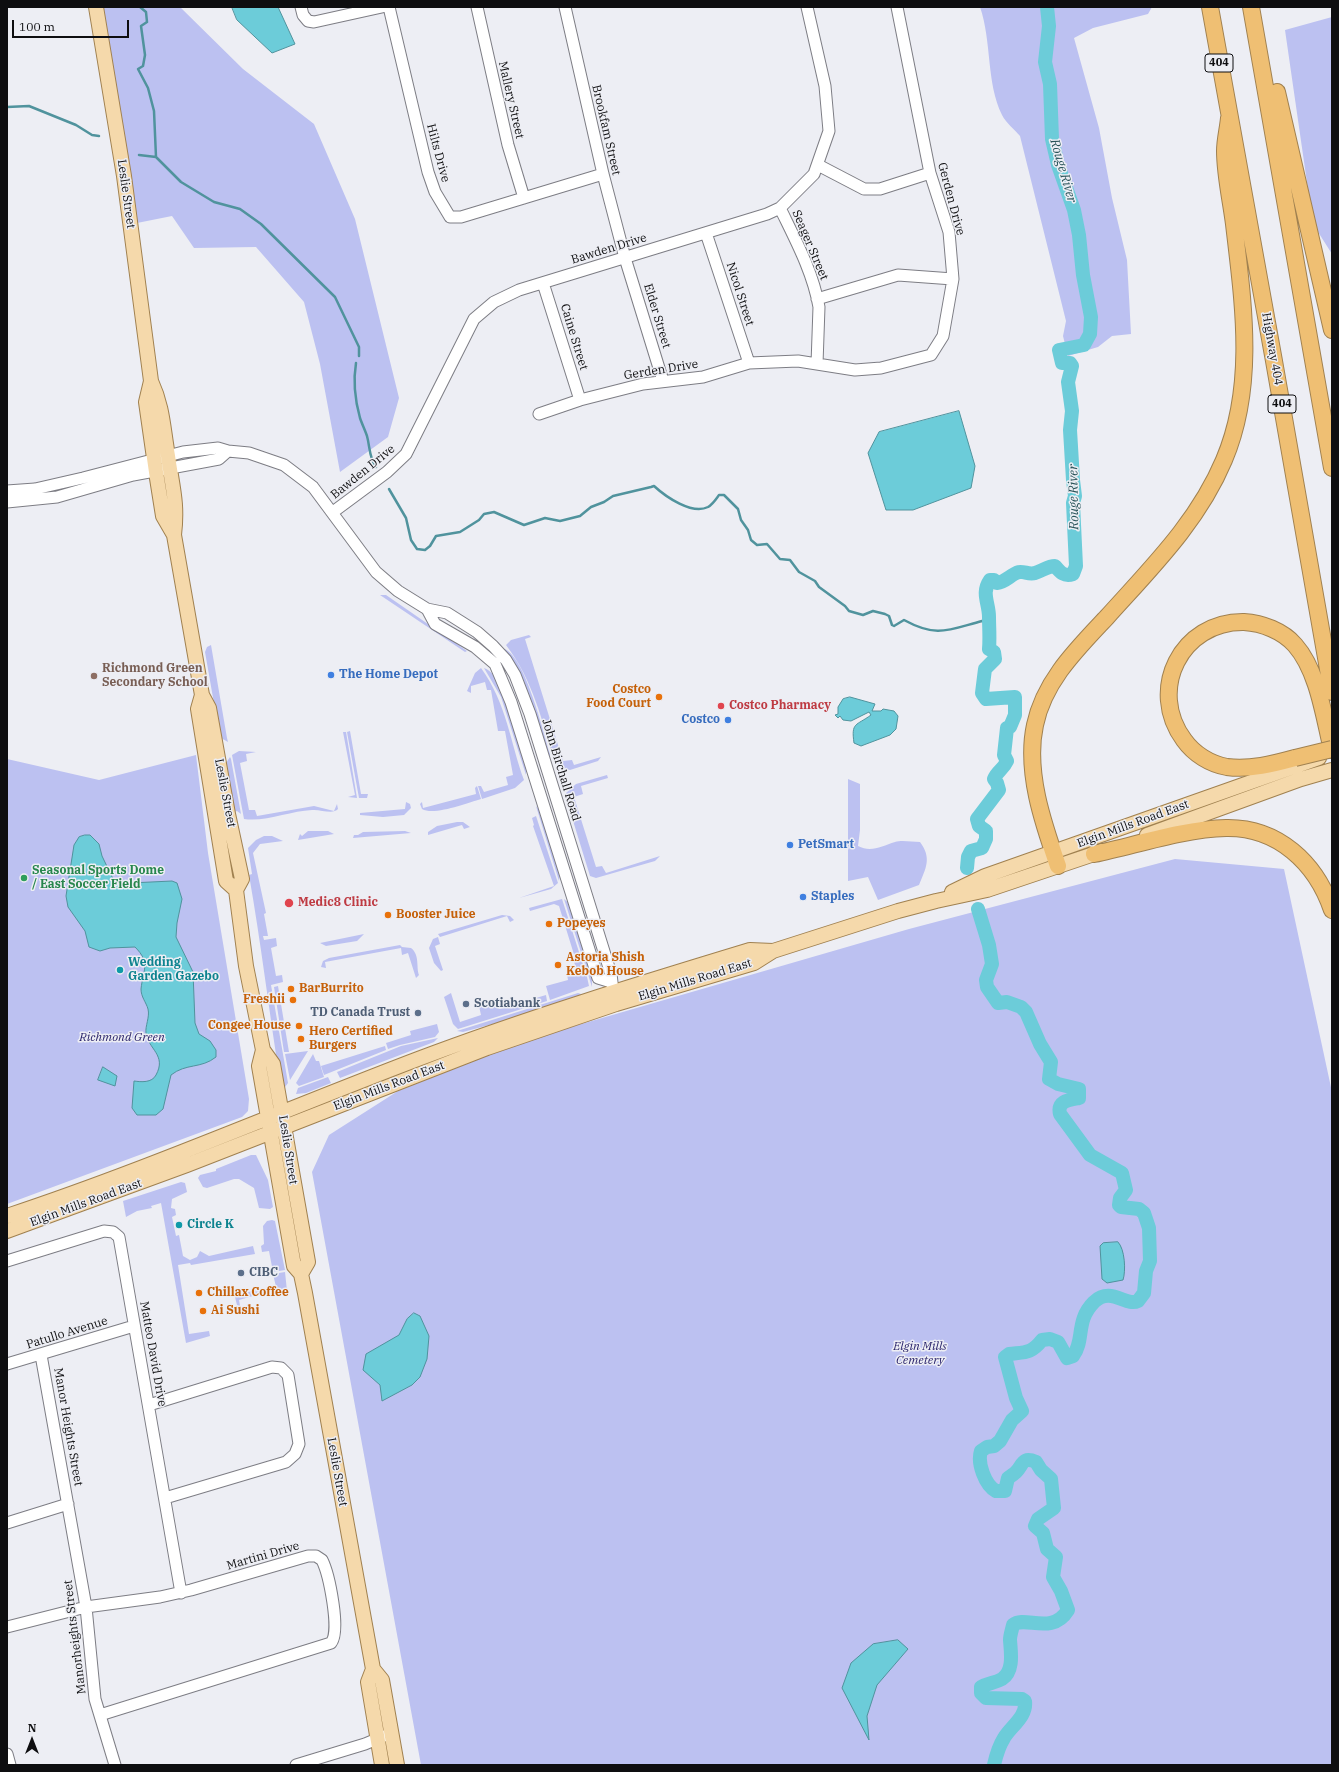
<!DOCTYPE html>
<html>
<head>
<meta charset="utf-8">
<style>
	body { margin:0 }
	#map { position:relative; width:1339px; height:1772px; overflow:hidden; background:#edeef4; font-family:"IBM Plex Serif",serif }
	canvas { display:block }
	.frame { position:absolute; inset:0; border:8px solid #0e0e10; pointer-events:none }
	.north { position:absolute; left:12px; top:1720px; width:40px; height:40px; -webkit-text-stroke:3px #edeef4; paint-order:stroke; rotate:0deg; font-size:11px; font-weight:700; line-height:16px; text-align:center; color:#0e0e10 }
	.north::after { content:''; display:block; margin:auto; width:14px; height:18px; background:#0e0e10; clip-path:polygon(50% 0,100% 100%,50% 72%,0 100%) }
	.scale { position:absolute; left:12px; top:20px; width:117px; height:18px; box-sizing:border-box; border:2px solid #0e0e10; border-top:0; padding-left:5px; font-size:12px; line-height:14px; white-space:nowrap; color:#0e0e10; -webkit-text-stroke:3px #edeef4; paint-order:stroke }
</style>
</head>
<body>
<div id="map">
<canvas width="1339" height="1772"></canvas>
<div class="frame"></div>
<div class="north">N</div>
<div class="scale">100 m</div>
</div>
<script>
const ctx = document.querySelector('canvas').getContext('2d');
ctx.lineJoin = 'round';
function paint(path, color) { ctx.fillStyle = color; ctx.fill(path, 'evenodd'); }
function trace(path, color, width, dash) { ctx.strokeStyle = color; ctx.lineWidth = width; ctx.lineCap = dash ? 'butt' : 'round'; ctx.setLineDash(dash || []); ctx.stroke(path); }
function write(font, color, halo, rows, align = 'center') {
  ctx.font = font + ' "IBM Plex Serif",serif'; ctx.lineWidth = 3; ctx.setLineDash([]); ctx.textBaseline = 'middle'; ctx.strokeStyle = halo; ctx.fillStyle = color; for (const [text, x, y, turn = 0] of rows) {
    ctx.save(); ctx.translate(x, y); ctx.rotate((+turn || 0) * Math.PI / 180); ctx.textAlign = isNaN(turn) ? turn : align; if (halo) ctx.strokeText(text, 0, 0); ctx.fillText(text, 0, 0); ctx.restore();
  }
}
paint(new Path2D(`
	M97 7H180L243 69 314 124 355 219 399 398 388 437 340 472 320 364 304 302 256 247 194 248 172 216 137 223Z
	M980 7H1152L1148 14 1093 28 1074 38 1099 128 1112 198 1127 260 1131 334 1112 336 1098 347 1068 356 1063 336 1066 321 1020 136C1015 130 1006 123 1002 115 986 82 992 42 980 7Z
	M1332 17V254L1313 224 1285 30Z
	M380 595H386L467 651 465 652Z
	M529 635 531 637 525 639 563 761 572 760 574 765 601 757 598 761 570 770 558 767 557 762 555 763C542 721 533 680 506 645L511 640Z
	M211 645 227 738 228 742 221 738 219 732 205 652 207 647Z
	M505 649C526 660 543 731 550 754V761L505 653Z
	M481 668C507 704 510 742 524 780L515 788 482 799 478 786H481L484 792 508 785 506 777 513 775 505 731H498L491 690H487L485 682 471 686V693L467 691 475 673Z
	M484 668C492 671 497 679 500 686 507 701 528 761 526 775L501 697Z
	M350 731 361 794H368L367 798H359L347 732Z
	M343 732H346L357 798 348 797 355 795Z
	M239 751 256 752 246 754 247 761 240 763 249 810H255L257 816 314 806 334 811 337 804 338 809C333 815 320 809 312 810 290 811 266 822 244 819L232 755Z
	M196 755 208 853 249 1099 248 1111 242 1117 7 1204V759L99 780Z
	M230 757 231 759 241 814 237 811 234 812 226 763Z
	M607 775 608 778 581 786 583 794 574 797 596 867 602 866 606 873 660 856 655 861 596 878 590 876 566 798 567 797 566 793 576 784Z
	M848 779 860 784V830L858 846C871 853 882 846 895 842 902 840 912 842 920 842 932 858 926 868 919 885L878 900 868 877 848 881Z
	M477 786 481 799C467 803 434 816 422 809L420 804 422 802 423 808 476 794 475 788Z
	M406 802 410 804 411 808 404 815 383 817 360 815V813L405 809Z
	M536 806 540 811 560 873 559 881Z
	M536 816 558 883 551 889 519 898 554 886 533 826 534 825 532 818Z
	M457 822H463L470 827 464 829 462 825 428 835V832L437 826Z
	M308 831H328L334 834 298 840 300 834 302 836Z
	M405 831 411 833 353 838 354 835H358L363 832Z
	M264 836H272L283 841 260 844 253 853 266 913 264 914 268 936H263L264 940 276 938 277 946 271 948 276 976 282 975 283 982 271 985 288 1083 285 1087 280 1080C269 1011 261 943 249 875L252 874 248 848 256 840Z
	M1175 859 1284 869 1332 1092V1765H421L312 1172 329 1135 398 1091 502 1047 909 929Z
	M562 899 587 977 589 986 550 1000 546 986 568 980 567 974 577 971 574 962 576 961 559 906 554 904 530 911 529 908Z
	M564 899 570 904 592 975V987Z
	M502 915 510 916 514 920 510 922 507 916 440 937 438 934Z
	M364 934 357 941 326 946 320 943Z
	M438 937 440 944 435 946 443 970 441 971 434 963 429 948 433 939Z
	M400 945 402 947 411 948C420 955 416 967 419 975L416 978 408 953 402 955 401 948 325 962 326 968 321 967 323 961 329 958Z
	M278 986 289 1052H284L274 987Z
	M451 993 460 1022 481 1015 479 1006 496 1003 499 1009 546 995 547 1001 458 1029 453 1024 444 997Z
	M578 993 587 996 556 1007 463 1032 457 1031Z
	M437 1024 439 1032 435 1037 400 1045 388 1049 386 1043 411 1035 410 1031Z
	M438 1038 434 1042 340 1078 337 1072 401 1046Z
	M385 1046 386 1050 324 1075 321 1066Z
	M308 1051 290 1080 285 1054Z
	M313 1054 316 1061H319L324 1077 299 1086 296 1083Z
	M328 1077 331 1083 306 1093 296 1094 298 1088Z
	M251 1155H256L268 1180 273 1207 270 1209 259 1208 254 1188 239 1179H234L207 1188 203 1187 198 1178 200 1175 216 1171V1169Z
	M181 1182 185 1183 187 1192 172 1199 171 1208 175 1209 176 1215 172 1217 176 1236 179 1235 183 1256 190 1260 197 1257 200 1251 209 1256 253 1246 255 1254 191 1265 190 1263 178 1265 189 1334 209 1331 210 1336 186 1343 161 1203 151 1206 152 1208 137 1211 126 1217 123 1201Z
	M272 1220 275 1221 276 1226 285 1270 273 1272 269 1251 262 1252 261 1246 264 1244 263 1226 267 1221Z
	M285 1272 287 1291 273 1295 271 1293 277 1291 273 1274Z
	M258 1290 263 1293 239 1300 240 1306 237 1305 235 1297 237 1294Z`), '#bcc1f1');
const water = new Path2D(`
	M232 7H278L295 44 272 53 237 20Z
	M959 411 975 466 971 488 913 510H886L868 453 879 432Z
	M850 697 875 704 872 711H881L883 709 894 711 898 716 896 729 890 735 861 746 854 743C851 722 856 726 871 715L869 712 851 721 843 720 840 716 838 718 835 715 838 714V707L843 699Z
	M85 835H90L99 844 102 856 114 881 130 883 172 881 177 883 182 899 177 923 176 937 193 972 195 1023 199 1034 210 1041 216 1050V1057C201 1069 186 1063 171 1075L163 1109 156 1115H137L132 1108 134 1081C141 1082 152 1083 156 1075 167 1055 148 1049 146 1033 145 1026 150 1017 148 1009 146 1002 141 997 141 989 143 970 151 963 135 947L110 948 100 951 89 947 85 931 68 907 66 896 74 845 79 837Z
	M981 909 984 912 989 945 980 926 977 916 978 910Z
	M103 1067 117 1076 115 1086 98 1080Z
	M1118 1242C1125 1249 1126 1271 1123 1280L1107 1283 1102 1279 1100 1246 1103 1243Z
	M414 1313 420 1316 429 1336 427 1359 420 1377 412 1385 382 1401 380 1385 363 1370 366 1354 399 1335 407 1319Z
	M898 1640 908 1649 877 1685 867 1716 869 1740 842 1688 851 1663 873 1644Z`);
paint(water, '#6cccd9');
trace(water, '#50939d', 1);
trace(new Path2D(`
	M140 7 146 12 147 22 141 26 145 55 143 66 138 69 148 88 154 111 156 157
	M7 107 29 106 76 125 92 135 99 136
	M139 155 156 157 181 182 214 202 240 209 261 224 335 297 359 347V356
	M356 363C353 381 355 400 360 418 362 424 365 430 367 436 370 447 369 458 376 467
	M389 489 406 518 411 540 417 549 425 550 430 546 436 536 460 532 479 520 484 514 494 512 524 525 545 518 560 521 580 516 591 507 604 502 613 496 651 487 654 486C666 497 692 515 708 507 713 504 716 499 719 495H724L738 509 741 520 748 530 751 540 757 545 767 544 780 559 790 560 799 572 815 581 819 587 845 606 849 611 863 615 873 611 885 614 889 616 892 625 894 626 904 620C937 638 948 630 982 621L988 622`), '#50939d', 2.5);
trace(new Path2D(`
	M967 868 968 857 971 851 982 848 986 839V831L979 826 977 819 999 790 997 783 994 779C997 771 1003 770 1007 761L1004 755 1007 728 1010 727 1015 715V697L986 699 982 693 985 669 995 659 994 652 989 649C990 638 989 627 989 617 989 603 981 593 990 580H994L997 583C1006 582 1011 574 1019 572 1024 571 1029 575 1035 573 1042 571 1048 566 1055 566 1060 572 1064 577 1073 574L1076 566 1073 503 1075 496 1073 480 1070 430 1072 411 1068 382 1072 366 1070 363H1062L1059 350 1084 345 1090 334 1091 317 1083 275 1079 235 1074 210 1058 165 1052 139 1050 84 1045 62 1049 26 1047 7
	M978 909 989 945 992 964 986 980 987 987 998 1003 1007 1002 1021 1007 1026 1012 1040 1044 1051 1062 1049 1079 1058 1084 1079 1089V1098C1068 1100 1057 1101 1060 1114L1090 1155 1122 1173 1126 1190 1120 1198 1119 1205 1121 1207 1139 1209 1144 1213 1149 1228 1150 1261 1146 1271 1144 1293 1138 1301C1126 1307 1111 1286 1094 1302 1075 1321 1085 1340 1073 1356L1067 1358 1058 1342 1050 1339 1042 1340C1031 1354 1025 1352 1009 1354L1005 1357 1016 1398 1022 1411 1012 1420 1000 1441 994 1446 987 1447 981 1451C977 1463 985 1485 996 1491H1005L1008 1478C1011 1476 1014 1474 1016 1472 1023 1465 1022 1456 1036 1462L1041 1470 1051 1479 1054 1508 1038 1519 1035 1526 1043 1533 1047 1549 1056 1557 1053 1577 1061 1591 1068 1610C1052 1636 1025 1615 1013 1625 1012 1630 1010 1635 1010 1640 1011 1653 1014 1671 1002 1679 995 1683 988 1683 981 1687V1693L986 1698 1022 1699 1025 1701C1027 1717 1011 1726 1004 1738 999 1746 996 1756 994 1765`), '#6cccd9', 14);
const minor = new Path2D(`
	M301 7 303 15 308 21 314 22 382 7
	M389 7 428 172 435 192 450 217H461L603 174
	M477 7 508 145 524 198
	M565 7 603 174 625 258 663 381
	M818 165 864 189H880L930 173
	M780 208C795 239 813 272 819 307L817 364
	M706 233 749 363
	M543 283 580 400
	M817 299 898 275 953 279
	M539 414 580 400 643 384 703 377 749 363 798 361 855 370 881 368 931 355 943 336 953 279 949 232 930 173 897 7
	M7 491 35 489 83 478 183 452 218 448 228 451 249 453 284 465 313 487 376 572 398 591 427 609 447 613 477 632 493 646 506 660 515 675 530 714 611 974 614 999
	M7 502 57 497 133 475 219 459 228 451
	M333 512 387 472 406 454 474 319 494 302 519 290 767 214 780 208 814 174 829 131 825 86 807 7
	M427 609 435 624 475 647 495 664 511 702 598 978 611 982
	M7 1261 104 1231 113 1232 119 1237 181 1593
	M41 1355 86 1607 95 1699 115 1765
	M7 1364 134 1326
	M149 1405 272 1367 281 1368 288 1375 299 1444 295 1454 286 1462 165 1498
	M7 1523 68 1504
	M7 1627 86 1607 160 1597 191 1590 308 1556H316L322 1560C329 1574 341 1631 331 1643L100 1715
	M7 1754 10 1765
	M296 1765 365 1744 384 1736`);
const major = new Path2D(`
	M96 7 124 176 151 381C163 407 163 428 168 456 172 486 178 503 174 535L202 695 209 708 228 814 242 879 236 890 246 966 263 1050 273 1064 308 1262 301 1274
	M151 381 146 402 156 472 163 516 174 535
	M202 695 198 709 226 881 236 890
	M1147 835 1301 779 1332 770
	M952 892 985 876 1319 758
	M263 1050 259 1066 294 1266 301 1274 305 1293 373 1669 368 1682 382 1765
	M7 1216C146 1170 281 1111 418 1059 527 1018 638 984 750 950L773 951
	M7 1231 187 1165 487 1048 616 1004 754 963 773 951 898 911 936 901 987 890 1103 851
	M373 1669 382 1680 397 1765`);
const highway = new Path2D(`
	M1210 7 1274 361 1332 692
	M1251 7 1332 468
	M1277 92 1332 330
	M1295 758C1273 764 1250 770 1227 767 1210 764 1194 754 1184 740 1147 690 1181 621 1244 622 1262 623 1283 631 1295 645 1318 671 1324 717 1332 750
	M1094 854C1137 845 1183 829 1226 828 1278 827 1316 863 1332 910
	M1058 866C1043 823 1025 771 1035 725 1044 681 1077 649 1107 617 1151 568 1198 522 1224 460 1256 385 1243 302 1234 224 1231 200 1225 175 1225 151 1225 140 1228 129 1229 118`);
trace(minor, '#7d7d84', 13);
trace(major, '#a08150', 16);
trace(highway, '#a08150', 18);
trace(minor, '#fff', 11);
trace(major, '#f5d9ab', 14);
trace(highway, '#efbf73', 16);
const highwayBridge = new Path2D(`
	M1295 758 1332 749`);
trace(highwayBridge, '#a08150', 18, []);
trace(highwayBridge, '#efbf73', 16);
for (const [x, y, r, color] of [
	[331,675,4,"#3f7fe0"],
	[94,676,4,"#8d6e63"],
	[659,697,4,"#e8710a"],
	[721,706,4,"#e0444e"],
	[728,720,4,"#3f7fe0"],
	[790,845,4,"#3f7fe0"],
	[24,878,4,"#2e9e5b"],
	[803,897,4,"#3f7fe0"],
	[289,903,5,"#e0444e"],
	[388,915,4,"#e8710a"],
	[549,924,4,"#e8710a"],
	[558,965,4,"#e8710a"],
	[120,970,4,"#0f9aa8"],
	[291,989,4,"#e8710a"],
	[293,1000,4,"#e8710a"],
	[466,1004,4,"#5c6f8a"],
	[418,1013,4,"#5c6f8a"],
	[299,1026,4,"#e8710a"],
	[301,1039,4,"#e8710a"],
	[179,1225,4,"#0f9aa8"],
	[241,1273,4,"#5c6f8a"],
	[199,1293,4,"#e8710a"],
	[203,1311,4,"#e8710a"]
]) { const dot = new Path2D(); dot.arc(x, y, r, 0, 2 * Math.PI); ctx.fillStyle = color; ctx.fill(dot); trace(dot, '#edeef4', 1.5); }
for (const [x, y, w] of [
	[1219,63,28],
	[1282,404,28]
]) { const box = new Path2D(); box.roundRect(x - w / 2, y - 9, w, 18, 3); ctx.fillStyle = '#edeef4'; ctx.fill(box); trace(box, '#0e0e10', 1); }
write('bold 11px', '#0e0e10', null, [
	["404",1219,63],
	["404",1282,404]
]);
write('12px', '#0e0e10', '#edeef4', [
	["Mallery Street",511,100,77],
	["Brookfam Street",606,130,77],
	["Hilts Drive",438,153,75],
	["Leslie Street",126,194,82],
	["Gerden Drive",951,199,75],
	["Seager Street",810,245,67],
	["Bawden Drive",609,249,-17],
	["Nicol Street",740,294,72],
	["Elder Street",657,316,73],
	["Caine Street",574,337,73],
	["Highway 404",1272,349,80],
	["Gerden Drive",661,370,-9],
	["Bawden Drive",363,472,-39],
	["John Birchall Road",561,770,73],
	["Leslie Street",225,793,79],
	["Elgin Mills Road East",1133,824,-20],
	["Elgin Mills Road East",695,980,-17],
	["Elgin Mills Road East",389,1086,-21],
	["Leslie Street",288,1150,81],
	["Elgin Mills Road East",86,1203,-20],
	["Patullo Avenue",67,1333,-17],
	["Matteo David Drive",153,1354,80],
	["Manor Heights Street",68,1427,80],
	["Leslie Street",337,1472,80],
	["Martini Drive",263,1556,-16],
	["Manorheights Street",75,1637,-97]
]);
write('bold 12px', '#785e54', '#edeef4', [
	["Richmond Green",102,669],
	["Secondary School",102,683]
], 'left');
write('bold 12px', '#366cbe', '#edeef4', [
	["The Home Depot",339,675],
	["Costco",720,720,"right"],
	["PetSmart",798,845],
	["Staples",811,897]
], 'left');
write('bold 12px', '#c56008', '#edeef4', [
	["Costco",651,690,"right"],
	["Food Court",651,704,"right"],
	["Booster Juice",396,915],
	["Popeyes",557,924],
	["Astoria Shish",566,958],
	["Kebob House",566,972],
	["BarBurrito",299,989],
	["Freshii",285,1000,"right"],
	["Congee House",291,1026,"right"],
	["Hero Certified",309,1032],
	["Burgers",309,1046],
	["Chillax Coffee",207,1293],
	["Ai Sushi",211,1311]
], 'left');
write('bold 12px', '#be3a42', '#edeef4', [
	["Costco Pharmacy",729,706],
	["Medic8 Clinic",298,903]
], 'left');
write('bold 12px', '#27864d', '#edeef4', [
	["Seasonal Sports Dome",32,871],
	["/ East Soccer Field",32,885]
], 'left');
write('bold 12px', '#0d838f', '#edeef4', [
	["Wedding",128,963],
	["Garden Gazebo",128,977],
	["Circle K",187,1225]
], 'left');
write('bold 12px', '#4e5e75', '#edeef4', [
	["Scotiabank",474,1004],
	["TD Canada Trust",410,1013,"right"],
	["CIBC",249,1273]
], 'left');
write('italic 12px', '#261f68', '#edeef4', [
	["Richmond Green",122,1038],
	["Elgin Mills",920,1347],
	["Cemetery",920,1361]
]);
write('italic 13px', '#285359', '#edeef4', [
	["Rouge River",1063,171,74],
	["Rouge River",1074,497,-91]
]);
</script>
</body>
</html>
